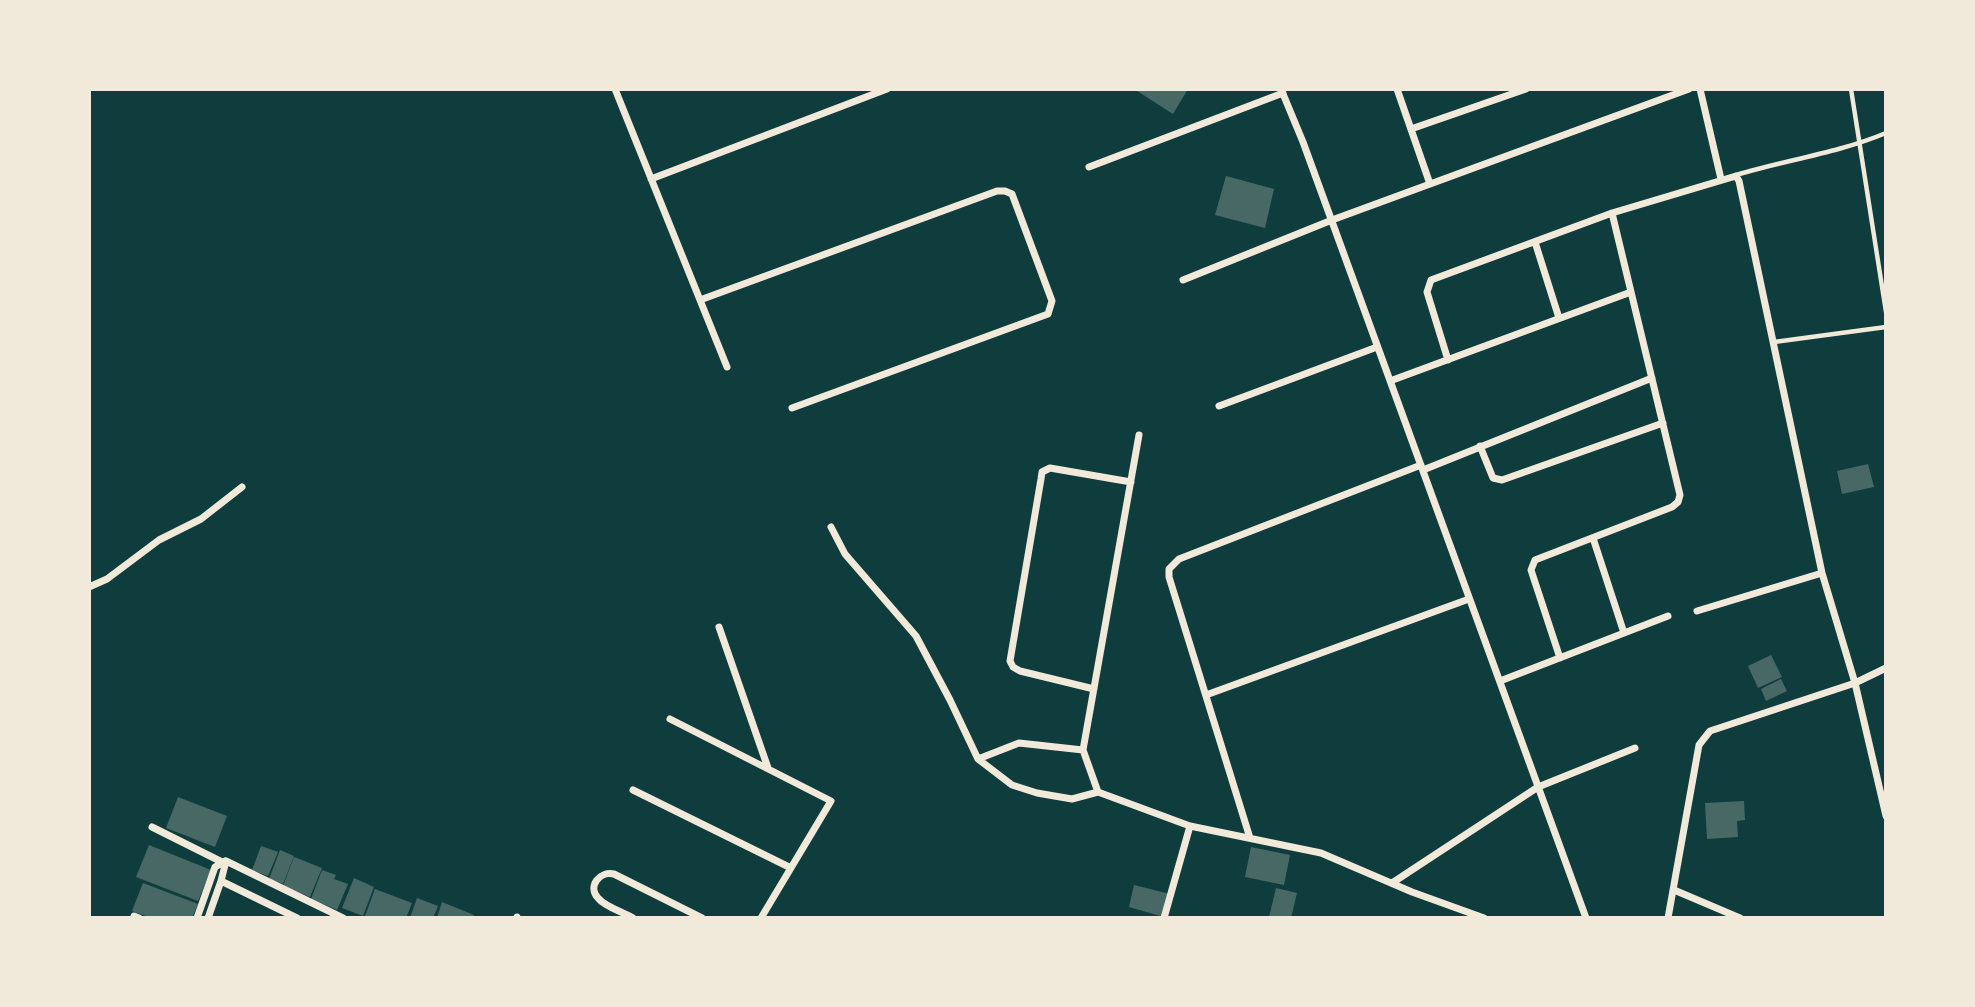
<!DOCTYPE html>
<html>
<head>
<meta charset="utf-8">
<style>
	body { margin:0 }
	#map { position:relative; width:1975px; height:1007px; overflow:hidden; background:#0f3d3e; font-family:Figtree,sans-serif }
	canvas { display:block }
	.frame { position:absolute; inset:0; border:91px solid #f1e9da; pointer-events:none }
</style>
</head>
<body>
<div id="map">
<canvas width="1975" height="1007"></canvas>
<div class="frame"></div>
</div>
<script>
const ctx = document.querySelector('canvas').getContext('2d');
ctx.lineJoin = 'round';
function paint(path, color) { ctx.fillStyle = color; ctx.fill(path, 'evenodd'); }
function trace(path, color, width, dash) { ctx.strokeStyle = color; ctx.lineWidth = width; ctx.lineCap = dash ? 'butt' : 'round'; ctx.setLineDash(dash || []); ctx.stroke(path); }
paint(new Path2D(`
	M1134 89H1188L1173 114Z
	M1226 176 1274 189 1265 228 1215 215Z
	M1868 464 1874 487 1842 494 1837 471Z
	M1771 655 1782 677 1758 688 1748 666Z
	M1781 679 1787 691 1766 701 1761 689Z
	M178 797 227 816 215 847 166 828Z
	M1744 801 1745 820 1737 821 1738 837 1707 839 1705 803Z
	M149 845 211 870 198 901 136 877Z
	M261 846 278 852 268 876 252 870Z
	M1251 847 1290 855 1284 885 1245 877Z
	M280 850 294 856 283 884 269 879Z
	M294 857 322 868 310 897 283 886Z
	M322 870 336 875 334 879 348 884 337 910 311 899Z
	M354 878 374 887 363 916 342 908Z
	M143 883 198 904 192 918H151L132 911Z
	M1134 885 1170 894 1164 917 1129 907Z
	M1276 888 1297 893 1291 918 1269 917Z
	M375 889 412 903 406 918 365 916Z
	M417 898 438 906 433 918H410Z
	M442 902 474 915 473 918H437Z`), '#486865');
trace(new Path2D(`
	M1851 89 1886 312
	M1736 175C1786 160 1838 153 1886 133
	M1774 342 1886 327`), '#f1e9da', 4.5);
trace(new Path2D(`
	M615 89 727 367
	M1281 89 1303 142 1586 918
	M1397 89 1430 184
	M1700 89 1721 179
	M1411 129 1526 89
	M1089 167 1283 93
	M651 179 887 89
	M1535 242 1559 318
	M1183 280 1332 220 1689 89
	M700 300 997 191H1005L1012 194 1052 301 1048 314 792 408
	M1448 360 1427 292 1431 280 1612 213 1736 176 1739 181 1822 573 1855 683 1886 816
	M1390 381 1631 292
	M1219 406 1377 347
	M1480 446 1493 478 1502 480 1663 423
	M1423 470 1652 378
	M831 527 845 554 916 636 950 700 978 759
	M1593 538 1624 633
	M89 587 107 579 159 540 201 519 242 487
	M1697 611 1822 573
	M719 627 768 768
	M1560 658 1531 570 1535 560 1672 507 1678 502 1680 495 1612 213
	M1500 681 1668 616
	M1094 689 1020 671 1013 667 1010 661 1041 479 1042 472 1050 468 1131 482
	M1206 695 1469 599
	M670 719 831 801 761 918
	M1083 750 1139 435
	M633 790 791 868
	M1098 792 1083 750 1019 743 978 759 1012 785 1037 793 1072 799 1098 792 1190 826 1321 853 1412 892 1484 918
	M152 827 222 862
	M1250 838 1169 577V569L1179 559 1421 465
	M226 861 343 918
	M221 881 297 918
	M1392 883 1538 787 1635 748
	M1674 890 1740 918
	M134 916 139 918
	M197 918 215 867 225 861
	M208 918 221 881 226 861
	M517 918V917
	M633 918C623 912 605 907 598 898 587 886 600 871 614 874L702 918
	M1164 918 1190 826
	M1668 918 1699 745 1710 731 1855 683 1886 668`), '#f1e9da', 7);
</script>
</body>
</html>
